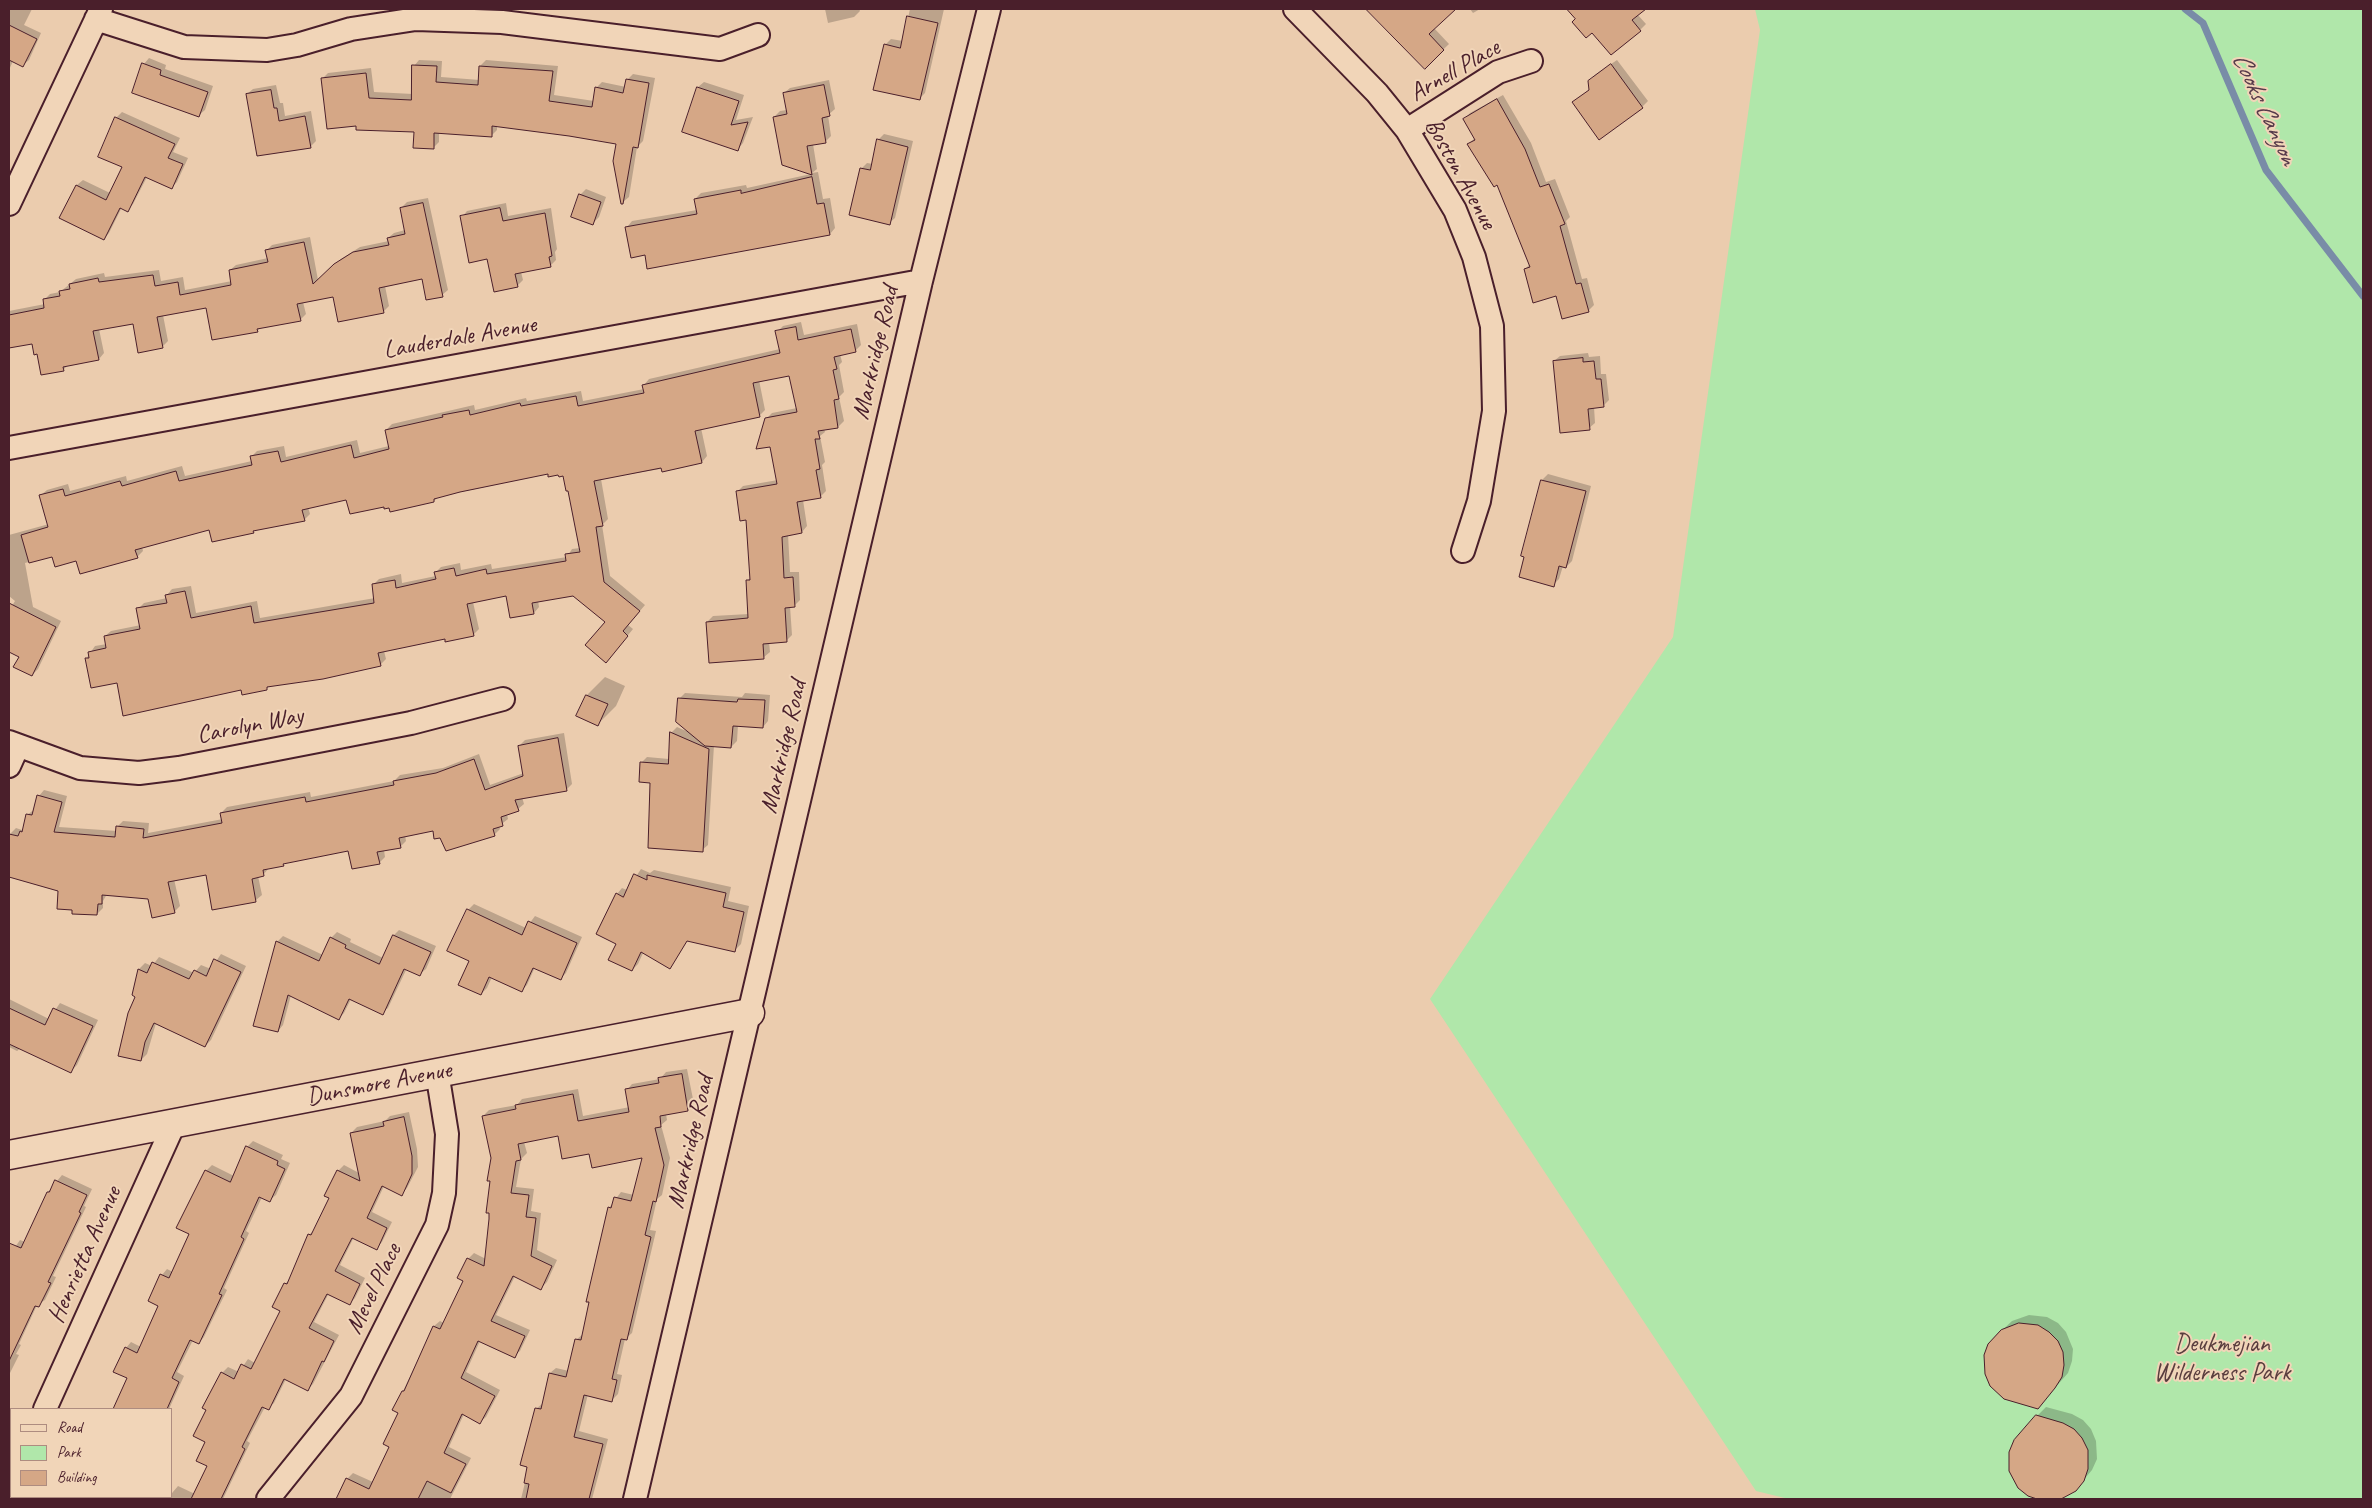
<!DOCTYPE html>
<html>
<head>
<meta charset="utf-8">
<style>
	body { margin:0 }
	#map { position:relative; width:2372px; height:1508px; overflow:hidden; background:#ebccae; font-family:Caveat,sans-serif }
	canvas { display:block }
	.frame { position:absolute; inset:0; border:10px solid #4a1f2b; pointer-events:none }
	.legend { position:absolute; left:10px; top:1408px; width:162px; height:90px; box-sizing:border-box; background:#f1d5b8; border:1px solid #ae8c80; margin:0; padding:6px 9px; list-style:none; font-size:15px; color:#4a1f2b }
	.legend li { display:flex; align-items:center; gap:10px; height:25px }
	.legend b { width:25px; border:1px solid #ae8c80 }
</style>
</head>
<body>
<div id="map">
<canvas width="2372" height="1508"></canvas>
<div class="frame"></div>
<ul class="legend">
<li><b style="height:6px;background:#f1d5b8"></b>Road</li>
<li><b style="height:14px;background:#b0e7aa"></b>Park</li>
<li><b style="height:14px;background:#d5a786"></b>Building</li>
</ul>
</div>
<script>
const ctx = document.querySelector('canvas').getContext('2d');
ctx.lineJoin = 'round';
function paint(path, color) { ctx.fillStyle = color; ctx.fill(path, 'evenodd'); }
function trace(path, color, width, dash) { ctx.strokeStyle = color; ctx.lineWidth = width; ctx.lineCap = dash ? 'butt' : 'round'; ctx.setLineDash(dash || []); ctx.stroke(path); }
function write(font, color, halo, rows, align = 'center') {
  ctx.font = font + ' Caveat,sans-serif'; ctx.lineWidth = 4; ctx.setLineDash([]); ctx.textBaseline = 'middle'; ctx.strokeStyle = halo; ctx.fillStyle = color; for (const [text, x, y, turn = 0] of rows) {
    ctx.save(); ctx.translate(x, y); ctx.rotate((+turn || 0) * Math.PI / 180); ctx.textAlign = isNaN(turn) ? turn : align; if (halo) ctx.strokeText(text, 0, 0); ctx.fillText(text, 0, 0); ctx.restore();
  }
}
paint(new Path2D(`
	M1755 9H2363V1499H1789L1756 1491 1430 999 1673 637 1760 30Z`), '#b0e7aa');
paint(new Path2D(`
	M9 9H32L24 25 41 33 29 60 23 65 13 61 9 70Z
	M825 9H859L860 11 854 17 828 23Z
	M910 9H944L925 93 919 99 885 45 891 39 903 41Z
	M1372 9H1435L1444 18 1434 28 1449 44 1425 67 1370 10Z
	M1470 9H1480L1473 13Z
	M1582 9H1641L1637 14 1646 24 1640 30 1592 31 1575 16Z
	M149 58 166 65 165 69 213 86 205 110 199 115 144 64Z
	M419 60 442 61 441 77 480 80V66L486 60 558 66 554 95 594 101 596 88 602 82 626 87 627 80 633 74 655 78 643 141 637 147 629 197 623 202 617 143 569 134 497 125V130L491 136 439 132V142L433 148 415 130 357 124 322 79 328 73 371 68 374 92 413 94 414 66Z
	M1617 60 1648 101 1642 107 1573 102 1590 89 1589 82 1595 75Z
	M829 80 835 109 828 115 831 136 826 141 813 144 817 169 812 173 818 172 823 199 830 198 835 228 830 234 646 253 627 227 632 221 697 210 695 199 701 193 746 185 747 188 811 174 774 117 780 111 787 110 784 93 790 88Z
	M704 82 744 95 736 120 753 117 743 143 738 149 683 131 698 87Z
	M276 85 280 103H283L285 116 311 111 316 141 310 147 247 94 253 89Z
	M1503 95 1531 143 1546 182 1555 179 1570 217 1566 221 1582 279 1587 278 1594 305 1589 310 1557 295 1525 269 1530 264 1498 183 1468 144 1475 138 1465 119 1470 113Z
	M122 112 180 138 173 152 188 158 177 182 171 188 147 177 133 204 127 210 122 207 109 233 104 239 61 217 77 185 83 180 110 193 124 167 116 118Z
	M884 134 913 141 895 218 889 223 861 169 867 163 873 164 878 140Z
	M586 189 606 197 599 217 593 223 580 195Z
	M428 198 448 290 442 295 422 277 385 286 389 306 383 312 334 295 303 302 306 314 300 320 261 327 257 331 207 307 163 315 168 341 162 347 134 322 99 329 104 353 99 359 68 365 63 370 33 342 9 347V311L45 304 44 300 50 294 60 292 76 279 104 273 105 277 159 270 161 281 183 277 185 290 232 281 230 270 236 265 268 258 266 251 272 245 310 237 318 280 341 259 360 247 389 241 388 238 394 233 405 230 401 208 407 202Z
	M506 203 508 216 551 208 557 249 555 252 556 260 550 266 521 272 523 280 517 286 488 258 462 217 467 211Z
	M801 322 804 335 857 324 861 345 855 351 840 354 842 362 839 365 844 392 839 397 844 421 838 427 824 429 825 432 820 436 825 462 822 465 826 491 820 497 803 500 807 526 802 532 788 534 790 572H799L800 600 794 606H790L792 635 786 641 769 642 770 652 764 657 707 622 713 616 749 614 747 581 751 577 747 519 737 492 743 486 778 480 766 419 772 413 797 408 790 374 759 380 765 410 759 416 701 428 707 456 702 462 601 479 608 519 602 525 610 576 645 605 628 625 633 629 612 655 606 622 574 595 538 600 539 607 534 613 507 595 473 602 479 629 473 635 446 638 384 651 386 659 380 665 270 685 267 688 118 682 86 659 95 646 107 644 105 636 111 631 141 625 138 609 144 603 167 598V595L172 589 191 586 196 613 257 601 260 618 375 598 374 584 379 579 401 574 402 583 436 576V572L441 567 460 563 461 570 491 564 492 569 567 557 572 549 580 548 569 490 564 475 549 473 438 497 434 501 390 507 347 498 308 507 310 514 304 520 255 529 253 531 210 529 142 547 143 551 137 557 77 560 53 555 25 563 33 607 61 621 38 669 32 675 20 656 9 650V611L15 601 9 596V535L49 524 41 495 47 490 68 484 70 491 126 476 127 481 182 466 185 476 252 461 251 457 257 451 284 446 286 457 357 440 360 453 389 446 386 430 392 424 474 405 475 410 526 398 527 401 581 391 583 401 644 389V385L649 379 780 349 777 332 783 326Z
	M1588 353 1589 357 1600 356 1601 374H1606L1609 400 1603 406 1594 407 1595 423 1589 428 1554 361 1560 356Z
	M1548 474 1591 486 1572 561 1566 567 1563 566 1559 579 1553 585 1523 555 1542 480Z
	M605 677 625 686 616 706 598 724 578 715 587 695Z
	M685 693 742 697 745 693 770 695 768 721 763 727 738 725 737 741 731 747 714 745 708 845 702 850 651 782 641 763 647 757 669 759 671 733 677 727 691 733 679 699Z
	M564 733 572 784 566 790 522 797 524 804 518 809 507 814 508 819 499 826 500 829 494 835 447 850 441 836 434 830 405 835 406 841 400 847 384 850 385 857 379 863 349 849 285 862 269 868 263 875 258 876 262 895 256 900 213 908 207 873 174 879 180 906 174 912 149 898 107 894 103 901V908L97 914 73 909 59 890 9 866 10 834 16 828 22 830 24 828 27 815 35 809 39 796 44 790 67 796 59 827 117 831V827L123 821 149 823 148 833 223 819 221 813 227 807 310 792 311 797 394 781 400 775 443 768 479 754 490 785 524 773 519 746 525 740Z
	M641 869 650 873 654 870 731 887 728 901 749 906 741 944 735 950 688 940 669 967 644 951 638 964 632 970 617 943V894L622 888 627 890Z
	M474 904 526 928 535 916 582 937 566 973 560 979 535 967 527 985 521 991 492 977 487 988 481 994 470 960 468 910Z
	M399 930 436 946 426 969 420 974 407 968 388 1008 382 1013 351 999 344 1013 338 1019 291 995 283 1025 278 1031 277 942 283 936 323 955 331 938 337 932 351 939 350 942 383 958 394 935Z
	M221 954 246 966 211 1040 205 1046 156 1023 147 1054 141 1060 137 996 134 995 139 969 145 963 152 966 159 957 194 973 201 965 211 969Z
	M9 999 49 1019 60 1003 98 1020 77 1065 71 1071 21 1048 17 1051 9 1047Z
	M687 1069 694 1104 688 1110 666 1114 667 1120 661 1125 670 1158 662 1195 657 1199 650 1230 656 1231 632 1333 625 1339 617 1374 622 1375 618 1394 612 1400 588 1394 579 1431 608 1439 592 1499H521L529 1466 536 1409 543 1403 550 1373 556 1368 569 1371 576 1340 583 1334 609 1208 621 1192 634 1195 643 1156 590 1152 559 1135 524 1142 527 1153 521 1159 516 1187 534 1189 531 1211 541 1213 537 1250 557 1260 547 1282 541 1288 515 1276 496 1315 530 1330 520 1351 514 1356 480 1341 466 1372 500 1390 486 1417 480 1422 464 1414 449 1447 471 1458 450 1499H420L407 1493 404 1499H338L347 1479 353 1473 373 1482 391 1446 400 1413 403 1391 434 1326 440 1321 444 1323 465 1280 468 1259 474 1253 486 1259 490 1219 493 1158 483 1116 489 1110 517 1105 522 1099 578 1089 583 1116 630 1107 627 1090 632 1084 660 1079 666 1072Z
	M409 1112 417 1149 418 1167 407 1188 402 1194 384 1186 372 1212 392 1222 382 1242 377 1248 354 1237 340 1265 365 1278 355 1298 349 1304 329 1293 314 1322 339 1335 313 1384 307 1390 286 1379 274 1403 268 1408 265 1407 247 1441 250 1443 223 1499H167L178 1486 195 1494 208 1465 207 1409 222 1373 228 1367 239 1372 248 1359 255 1363 282 1311 285 1284 291 1278 309 1235 315 1229 331 1198 338 1171 344 1165 359 1173 351 1133 357 1127 385 1121 390 1116Z
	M253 1141 283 1155 281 1159 290 1163 276 1195 270 1200 262 1197 246 1231 249 1233 224 1288 227 1290 204 1337 199 1343 193 1340 177 1372 184 1376 169 1409H114L128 1378 126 1348 131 1342 141 1347 160 1306 162 1275 167 1269 173 1272 191 1233 206 1171 212 1165 234 1176 247 1147Z
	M62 1175 92 1189 84 1206 86 1207 53 1276 56 1277 45 1300 37 1305 19 1344 21 1345 16 1354 19 1355 9 1375V1256L20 1240 25 1242 48 1192Z
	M2029 1315 2047 1317 2058 1323 2066 1332 2073 1349 2072 1361 2068 1373 2046 1398 1993 1339 2012 1321Z
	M2046 1407 2072 1414 2083 1420 2091 1429 2096 1441 2097 1459 2092 1470 2075 1490 2059 1498 2052 1499 2029 1495 2037 1416Z
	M48 1497H112L111 1499H47Z`), '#0003');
trace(new Path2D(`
	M2185 9 2203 23 2266 170 2363 296`), '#798ca7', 7);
const building = new Path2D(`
	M1366 9H1456L1429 34 1444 50 1425 69Z
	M1567 9H1646L1632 20 1641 31 1611 55 1592 33 1586 38 1572 22 1575 19Z
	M907 16 938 23 920 100 873 90 884 44 900 48Z
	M9 25 37 39 23 67 9 60Z
	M142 63 161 70 160 75 208 92 199 117 132 93Z
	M1611 64 1643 108 1599 140 1572 102 1589 90 1588 81Z
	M412 65 437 66 436 82 478 85 479 66 553 71 549 101 592 107 595 87 623 93 626 79 649 83 638 148 633 147 623 204H621L613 161 616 144 569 136 492 126V137L434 133V149L413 148 414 132 356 130V126L327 129 321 78 366 73 369 98 411 100Z
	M824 85 830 116 822 118 826 143 807 146 812 175 782 165 773 117 787 114 783 93Z
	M697 87 739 101 731 125 748 122 738 151 682 132Z
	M271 90 274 108H277L279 121 305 116 311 148 257 156 246 94Z
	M1497 99 1525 149 1540 187 1549 184 1565 224 1560 226 1576 284 1581 283 1589 312 1562 319 1556 296 1533 303 1524 269 1530 267 1497 185 1494 187 1467 144 1475 140 1463 119Z
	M115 117 175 144 168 158 183 164 172 189 145 177 128 212 120 208 104 240 59 218 76 185 106 200 122 167 98 157Z
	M877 139 908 147 890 225 849 215 860 168 870 170Z
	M812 177 817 204 824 203 830 235 647 269 645 255 631 258 625 227 697 214 694 199 741 190V193Z
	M579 194 601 202 593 225 571 217Z
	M423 203 443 297 426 300 422 279 379 288 384 313 338 322 333 297 297 304 301 321 257 329 258 332 212 340 206 308 157 317 163 348 138 353 133 324 93 331 99 360 63 367 64 371 41 375 37 354 34 355 32 344 9 348V315L44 308 43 299 60 296 59 291 70 289 69 284 98 278 99 282 153 275 155 286 178 282 180 295 231 285 229 270 268 262 265 250 304 242 313 284 334 264 353 252 389 245 387 238 405 234 400 208Z
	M500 208 503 221 545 213 552 256 549 257 551 267 515 274 518 287 494 292 487 259 469 263 460 216Z
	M796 327 798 340 851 329 856 352 834 357 837 369 833 370 839 399 834 400 838 428 818 431 820 439H815L820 469 816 470 821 498 797 502 802 533 782 537 784 578 793 577 795 607 785 608 787 642 763 644 764 659 709 663 706 622 748 618 746 580H750L746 520 740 521 736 491 777 484 770 447 756 449 765 418 797 412 789 376 753 383 760 417 695 431 702 463 662 472 661 468 594 481 603 526 596 527 604 582 640 611 623 631 628 636 606 663 585 645 605 622 573 596 532 603 534 614 510 618 506 596 467 604 474 636 445 642V639L378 653 381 666 323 679 267 687V690L242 695 241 690 123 716 117 683 91 688 85 658H89L88 652 106 648 104 636 140 629 136 608 167 603 165 595 185 591 191 618 251 606 254 623 374 603 372 584 395 580 396 588 436 579 434 572 454 568 456 576 486 569 487 574 566 561 565 554 580 552 568 491H566L563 476 559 477 558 475 548 477V474L460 492 434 499V502L390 512 389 508 384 509V507L350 514 346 500 302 510 305 521 253 531 254 533 212 542 209 530 135 550 138 558 80 574 76 561 55 567 52 557 29 563 21 535 48 527 39 495 63 489 65 496 120 481 122 486 176 471 179 481 252 465 250 456 278 451 281 462 351 445 354 458 389 449 385 430 443 417 442 415 469 410 470 415 520 403 521 406 576 396 578 406 644 393 642 385 780 353 775 331Z
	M1583 358V362L1594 361 1596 379H1601L1604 407 1588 409 1590 430 1560 433 1553 361Z
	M1541 480 1586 491 1566 568 1559 566 1554 587 1519 577 1524 557 1521 556Z
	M9 603 56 627 32 676 13 667 19 657 9 652Z
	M586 695 608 704 598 726 576 716Z
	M678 698 737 702 738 699 765 700 763 728 733 726 731 748 705 746 676 722Z
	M670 732 709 749 703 852 648 848 650 783 639 782 640 762 668 764Z
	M558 738 567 791 515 800 519 811 501 817 503 826 493 829 495 836 446 851 440 838 434 839 433 831 399 838 401 848 377 852 380 864 352 869 348 851 283 864 284 866 263 870 264 876 252 879 256 902 212 910 206 875 168 882 175 913 152 918 148 899 102 895V904H98L97 915 72 914V910L57 909 58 891 9 877V834L18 836 20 831 22 832 26 814 32 815 37 795 62 802 54 832 115 837 116 826 144 829 143 838 222 823 220 813 305 797 306 802 394 785 393 781 436 773 474 759 485 790 523 776 518 746Z
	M634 874 647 880V875L726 893 723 907 744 912 735 952 687 941 670 969 641 952 632 971 608 960 616 944 596 934 616 893 623 897Z
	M467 909 522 935 528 921 577 943 561 980 533 968 522 992 489 977 481 995 458 985 469 961 447 951Z
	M393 935 431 952 420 976 404 969 383 1015 349 999 339 1020 288 995 278 1032 253 1026 276 941 319 961 330 937 346 945 345 948 379 964Z
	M214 959 241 972 205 1047 154 1023 145 1042 141 1061 118 1056 128 1013 135 997 132 995 138 969 147 973 152 962 189 979 194 970 206 976Z
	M9 1008 45 1025 53 1008 93 1026 71 1073 9 1044Z
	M682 1074 688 1111 660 1116 661 1127 655 1128 664 1165 656 1202 653 1201 645 1235 651 1237 627 1340 621 1339 612 1379 617 1380 612 1402 584 1395 574 1437 603 1444 589 1499H526L529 1484 524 1483 527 1467 520 1465 535 1408 541 1409 549 1373 566 1377 575 1339 581 1340 589 1302H586L608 1207 611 1208 614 1197 631 1201 642 1158 592 1168 589 1154 562 1159 558 1136 518 1144 521 1160 516 1161 511 1193 529 1195 526 1217 536 1218 531 1256 552 1266 541 1290 513 1276 491 1321 525 1336 515 1358 478 1341 461 1378 495 1396 480 1424 462 1414 444 1453 466 1464 451 1493 427 1481 418 1499H336L346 1478 369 1489 389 1447 383 1444 398 1413 392 1410 402 1391H404L433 1326 440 1329 463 1281 457 1278 467 1258 484 1266 489 1219V1213H486L490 1181H487L491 1158 482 1116 516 1109 515 1105 573 1094 578 1121 629 1112 625 1089 659 1083 658 1078Z
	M404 1117 412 1156V1174L402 1196 382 1186 367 1218 387 1228 377 1250 352 1238 335 1271 360 1284 350 1305 327 1294 309 1328 334 1341 324 1362 322 1361 308 1391 284 1379 269 1410 262 1407 242 1447 245 1449 221 1499H191L207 1466 196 1461 205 1442 193 1436 206 1410 202 1408 221 1372 234 1379 241 1364 251 1369 280 1311 272 1307 284 1283 287 1284 308 1234 311 1235 329 1198 324 1196 337 1170 360 1181 350 1133 384 1126 383 1122Z
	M246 1146 278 1161 277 1165 285 1169 270 1202 259 1197 241 1237 244 1239 219 1294 222 1295 199 1344 190 1340 172 1378 179 1382 167 1409H113L127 1378 113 1372 125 1347 137 1353 158 1306 148 1301 160 1274 169 1278 189 1234 176 1228 205 1170 230 1182Z
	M55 1180 87 1195 79 1212 81 1213 48 1282 51 1283 39 1307 35 1306 9 1361V1243L21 1248 47 1192H49Z
	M2019 1323 2038 1325 2049 1332 2058 1341 2063 1352 2064 1365 2062 1377 2055 1388 2038 1409 2004 1399 1990 1386 1985 1374 1984 1355 1988 1344 2001 1330Z
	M2036 1415 2063 1423 2074 1429 2082 1438 2088 1450V1469L2084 1481 2076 1491 2061 1499H2037L2028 1496 2018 1488 2009 1471V1452L2014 1440Z`);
paint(building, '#d5a786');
trace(building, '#4a1f2b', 1);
const minor = new Path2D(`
	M1295 9 1377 93 1407 130 1455 210 1474 257 1492 326 1494 411 1479 501 1463 551
	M96 19 184 47 267 50 297 45 351 29 416 19 502 22 720 49 758 35
	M1407 130 1498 72 1531 61
	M9 204 101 9
	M9 448 921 281
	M9 742 80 768 139 773 179 768 411 723 503 699
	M9 766 18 746
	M45 1409 174 1124
	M9 1489 11 1484
	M268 1499 351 1396 437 1225 444 1193 447 1134 437 1072
	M635 1499 921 281 989 9`);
const tertiary = new Path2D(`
	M9 1155 750 1013`);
trace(minor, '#4a1f2b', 26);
trace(tertiary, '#4a1f2b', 31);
trace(minor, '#f1d5b8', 22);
trace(tertiary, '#f1d5b8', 28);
write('25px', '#4a1f2b', '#f1d5b8', [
	["Arnell Place",1455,71,-30],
	["Boston Avenue",1460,174,61],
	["Lauderdale Avenue",460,338,-10],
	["Markridge Road",876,353,-77],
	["Carolyn Way",250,726,-11],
	["Markridge Road",784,747,-77],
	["Dunsmore Avenue",379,1084,-11],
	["Markridge Road",691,1142,-77],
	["Henrietta Avenue",85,1255,-66],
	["Mevel Place",374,1289,-64]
]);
write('25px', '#593d3e', '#f1d5b8', [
	["Deukmejian",2222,1344],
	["Wilderness Park",2222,1373]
]);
write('italic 26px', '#563a4a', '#f1d5b8', [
	["Cooks Canyon",2264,109,65]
]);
</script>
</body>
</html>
